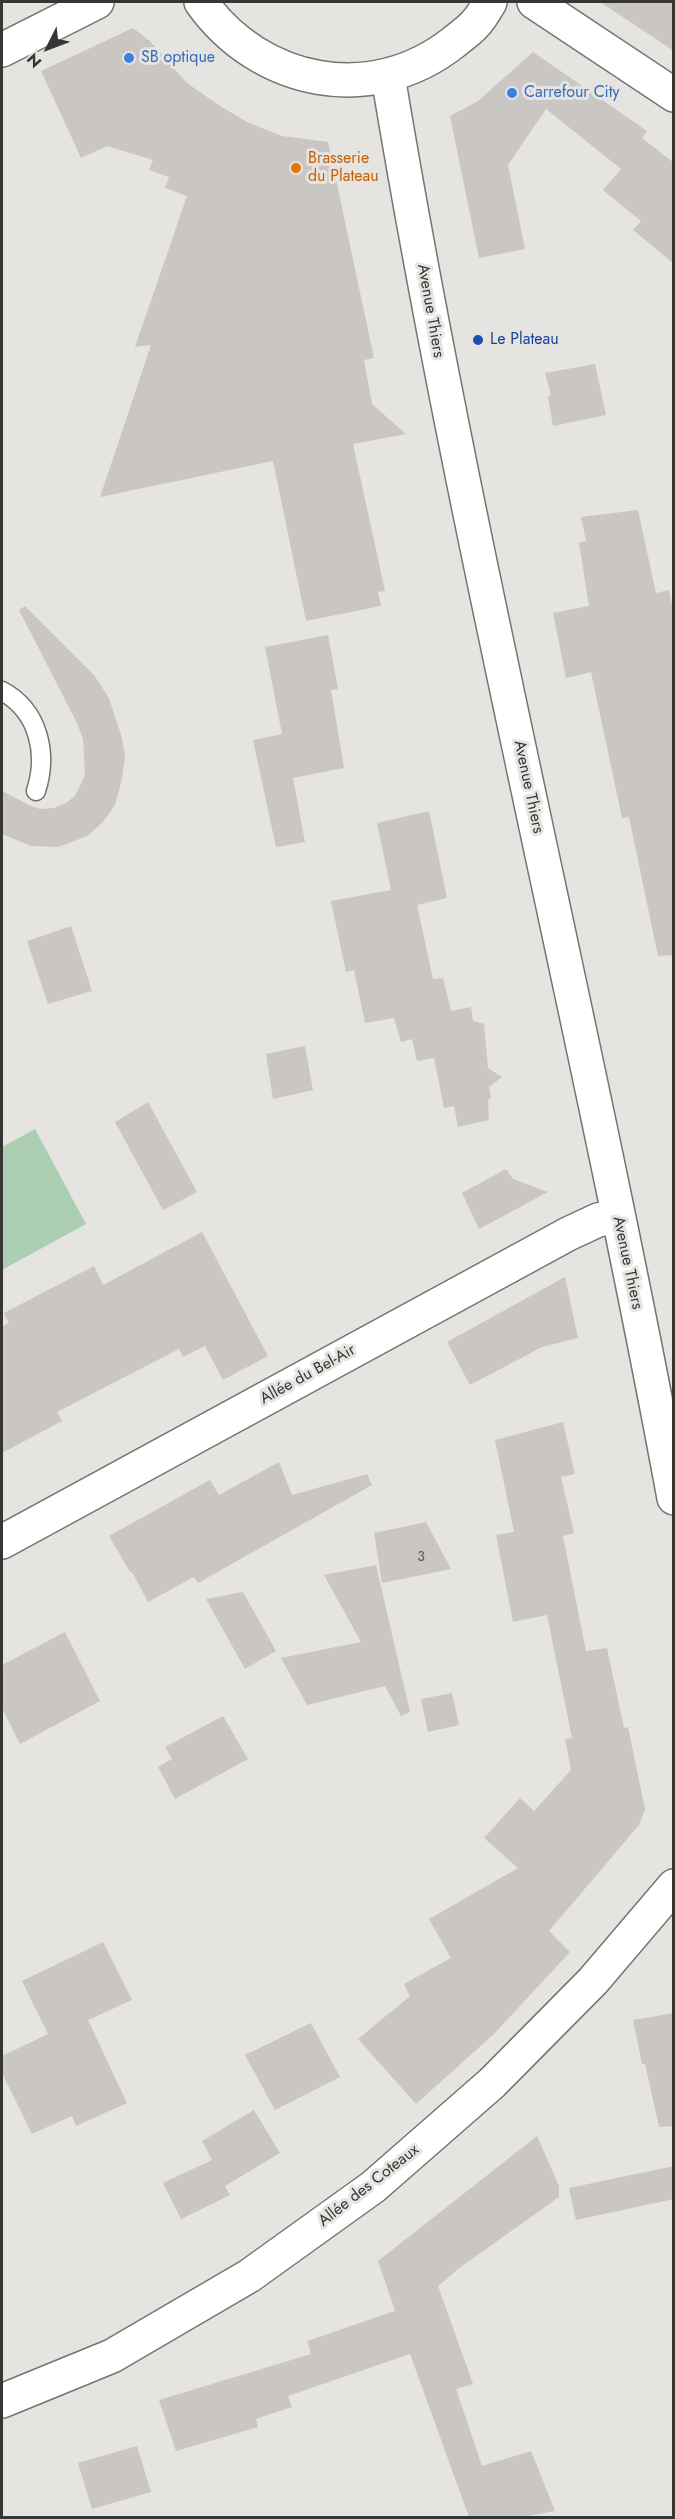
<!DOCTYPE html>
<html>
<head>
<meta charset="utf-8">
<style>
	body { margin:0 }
	#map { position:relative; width:675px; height:2519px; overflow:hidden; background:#e6e4e1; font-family:Jost,sans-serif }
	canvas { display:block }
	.frame { position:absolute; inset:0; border:3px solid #363635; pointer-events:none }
	.north { position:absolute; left:18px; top:18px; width:60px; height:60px; -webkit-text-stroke:4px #e6e4e1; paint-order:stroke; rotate:228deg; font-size:16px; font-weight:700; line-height:24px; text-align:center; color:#363635 }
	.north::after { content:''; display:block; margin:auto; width:21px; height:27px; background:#363635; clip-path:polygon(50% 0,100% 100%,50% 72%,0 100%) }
</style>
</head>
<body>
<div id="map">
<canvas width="675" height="2519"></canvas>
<div class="frame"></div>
<div class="north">N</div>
</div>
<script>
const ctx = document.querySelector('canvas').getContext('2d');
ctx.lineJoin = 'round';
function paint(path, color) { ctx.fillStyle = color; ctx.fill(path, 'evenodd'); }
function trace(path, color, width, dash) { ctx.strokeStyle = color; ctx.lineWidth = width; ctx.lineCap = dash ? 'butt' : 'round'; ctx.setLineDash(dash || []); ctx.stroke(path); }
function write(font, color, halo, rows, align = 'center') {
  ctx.font = font + ' Jost,sans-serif'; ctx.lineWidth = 6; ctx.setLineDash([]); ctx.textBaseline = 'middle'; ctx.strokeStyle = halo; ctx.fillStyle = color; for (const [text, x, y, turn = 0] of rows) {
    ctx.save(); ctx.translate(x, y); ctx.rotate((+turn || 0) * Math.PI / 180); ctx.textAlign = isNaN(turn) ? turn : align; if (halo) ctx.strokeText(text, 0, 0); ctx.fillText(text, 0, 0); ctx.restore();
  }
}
paint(new Path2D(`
	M35 1129 86 1224 2 1270V1147Z`), '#accfb4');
paint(new Path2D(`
	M600 2H674V51Z
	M133 28 150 41 187 83 220 106 247 122 282 136 328 142 374 358 364 360 372 404 406 434 353 444 385 591 378 592 381 606 306 621 273 461 100 497 151 345 135 347 187 196 165 188 169 177 149 170 153 160 107 146 81 158 41 71Z
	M533 52 647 131 642 138 674 163V264L633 230 641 221 603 190 621 169 546 109 508 165 525 249 479 258 450 116 478 101Z
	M595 364 606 415 553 426 548 397 551 395 545 373Z
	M638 510 656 593 669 590 674 614V955L658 956 629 817 622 818 591 672 566 678 553 613 589 606 579 543 586 541 581 517Z
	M25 606 94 675 109 698 122 738 125 755 122 779 115 805 103 822 87 836 59 847 31 846 2 834V791L29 805 40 809 54 808 66 803 75 796 85 775 83 739 77 723 19 610Z
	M328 635 338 689 331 690 344 768 293 778 305 842 276 847 253 740 282 734 265 647Z
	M429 811 447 898 417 905 433 979 443 978 451 1011 471 1007 473 1021 484 1024 488 1068 502 1077 489 1087 491 1098 488 1100 489 1120 458 1127 454 1106 444 1108 434 1058 417 1061 412 1039 401 1042 394 1018 365 1023 354 970 346 972 331 901 391 890 377 823Z
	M71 926 92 991 48 1004 27 941Z
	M305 1046 313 1090 273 1099 266 1054Z
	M148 1102 197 1192 163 1210 115 1122Z
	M506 1169 513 1179 548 1192 479 1229 462 1193Z
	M202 1232 268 1356 223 1380 205 1346 183 1357 179 1349 57 1412 62 1421 2 1453V1327L9 1323 4 1313 94 1266 103 1285Z
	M565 1277 578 1338 542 1347 470 1385 447 1342Z
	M563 1422 575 1474 561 1477 574 1533 563 1536 586 1651 607 1648 624 1728 628 1727 645 1809 639 1825 549 1931 570 1952 494 2034 416 2104 358 2039 410 1996 404 1984 451 1958 429 1919 518 1868 484 1838 520 1798 534 1811 571 1770 565 1739 572 1738 547 1615 513 1622 496 1535 514 1532 495 1440Z
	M279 1462 292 1495 367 1474 372 1485 198 1583 194 1577 148 1602 132 1572H130L109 1536 210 1480 219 1495Z
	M426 1522 451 1569 382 1583 374 1533Z
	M376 1565 410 1712 401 1716 385 1686 307 1705 281 1658 361 1642 324 1575Z
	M243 1592 276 1651 245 1669 206 1599Z
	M65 1632 100 1701 20 1744 2 1708V1665Z
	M452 1693 459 1725 428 1732 421 1699Z
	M223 1716 248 1759 175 1799 158 1767 172 1759 165 1747Z
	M103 1942 132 2000 88 2020 127 2103 76 2126 72 2116 32 2134 2 2073V2056L48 2034 22 1981Z
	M674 2013V2126L659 2127 645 2064H642L633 2020Z
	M311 2023 340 2077 275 2110 245 2055Z
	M254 2110 280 2153 225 2186 230 2195 181 2219 163 2183 212 2160 202 2141Z
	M537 2136 559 2186V2197L458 2269 438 2286 473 2384 456 2389 482 2466 531 2451 555 2511 523 2517H469L410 2354 288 2396 292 2407 256 2419 258 2427 176 2451 159 2400 311 2354 307 2341 395 2311 378 2261Z
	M674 2166V2199L576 2220 569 2188Z
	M137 2446 151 2492 92 2509 78 2463Z`), '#c9c6c4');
const lane = new Path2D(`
	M2 691C39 711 48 754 36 791`);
const street = new Path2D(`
	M534 2 674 95
	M2 1542 568 1234 598 1220 617 1216
	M2 2401 112 2356 249 2276 373 2187 492 2083 593 1981 674 1886`);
const secondary = new Path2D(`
	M201 2C260 85 372 107 454 42 461 36 469 31 475 24 481 18 486 9 490 2
	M2 50 97 2
	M388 76C467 553 586 1023 674 1498`);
trace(lane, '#757471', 21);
trace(street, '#757471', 36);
trace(secondary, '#757471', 36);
trace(lane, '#fff', 18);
trace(street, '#fff', 33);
trace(secondary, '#fff', 33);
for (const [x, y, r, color] of [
	[129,58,6,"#3f7fe0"],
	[512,93,6,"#3f7fe0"],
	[296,168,6,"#e8710a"],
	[478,340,6,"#1a4fb4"]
]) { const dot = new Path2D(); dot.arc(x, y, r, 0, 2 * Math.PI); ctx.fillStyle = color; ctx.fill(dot); trace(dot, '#e6e4e1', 2); }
write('14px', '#5b5a59', null, [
	["3",421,1558]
]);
write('16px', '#366cbe', '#e6e4e1', [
	["SB optique",141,58],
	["Carrefour City",524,93]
], 'left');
write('16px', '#c56008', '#e6e4e1', [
	["Brasserie",308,159],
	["du Plateau",308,177]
], 'left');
write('16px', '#363635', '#e6e4e1', [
	["Avenue Thiers",430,311,80],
	["Avenue Thiers",528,787,78],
	["Avenue Thiers",627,1263,78],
	["Allée du Bel-Air",308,1375,-29],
	["Allée des Coteaux",369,2186,-38]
]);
write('16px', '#164399', '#e6e4e1', [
	["Le Plateau",490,340]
], 'left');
</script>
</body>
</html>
